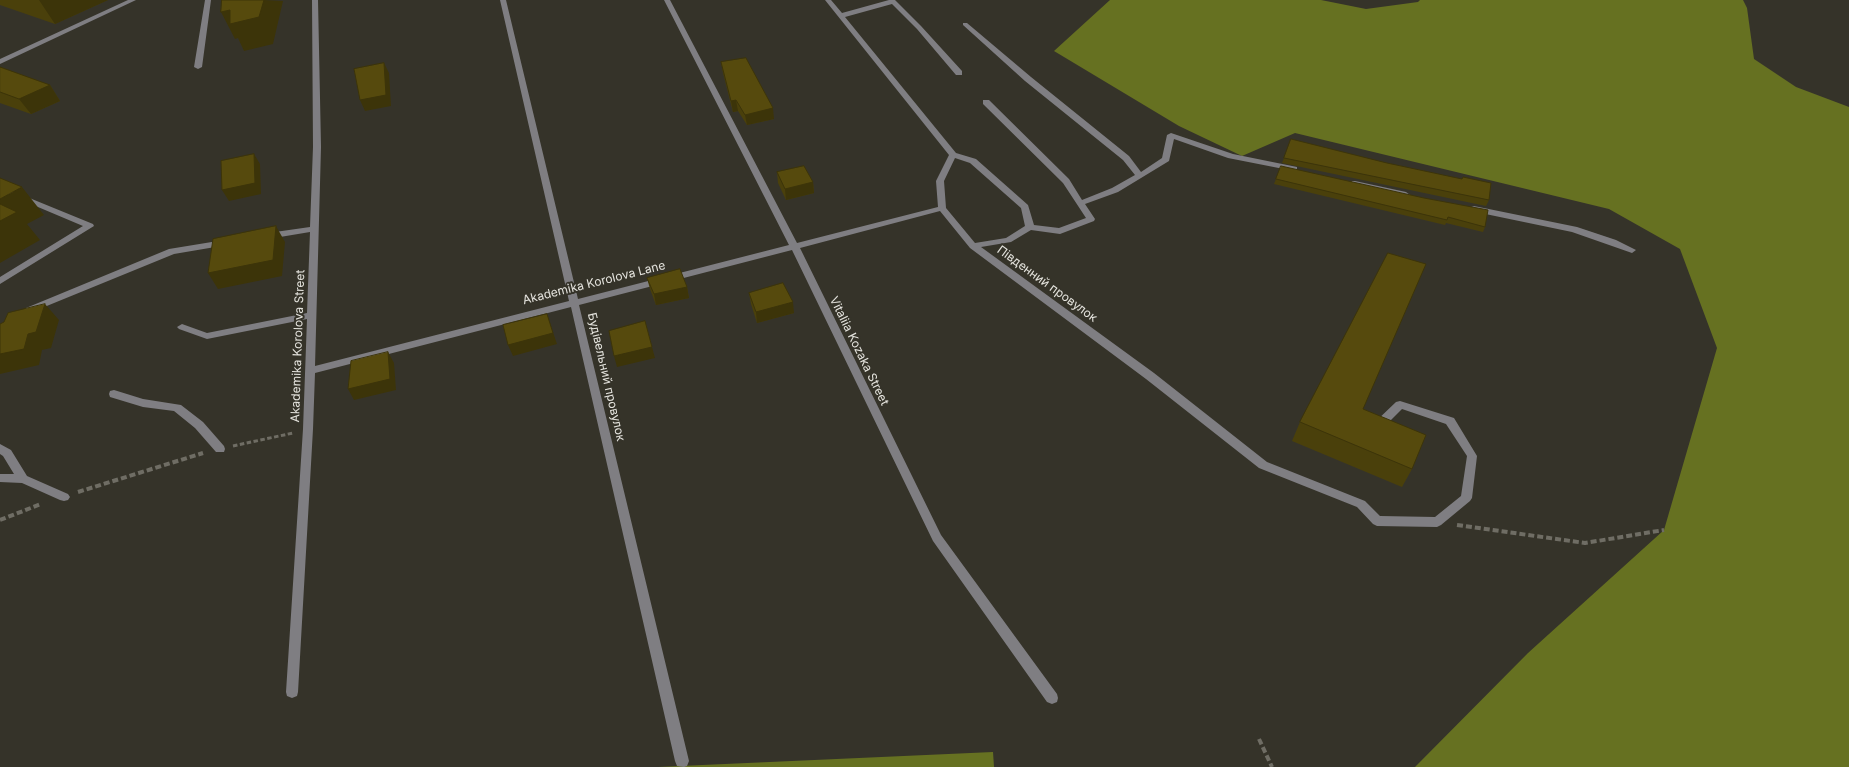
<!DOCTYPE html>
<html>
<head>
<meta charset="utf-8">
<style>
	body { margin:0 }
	canvas { display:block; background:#353329 }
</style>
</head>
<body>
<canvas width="1849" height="767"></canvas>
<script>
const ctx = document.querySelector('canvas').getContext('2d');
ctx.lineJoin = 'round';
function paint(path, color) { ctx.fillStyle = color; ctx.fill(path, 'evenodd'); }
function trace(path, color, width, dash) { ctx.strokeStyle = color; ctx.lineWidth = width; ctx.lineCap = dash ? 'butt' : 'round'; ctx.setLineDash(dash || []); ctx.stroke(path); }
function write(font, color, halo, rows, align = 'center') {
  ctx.font = font + ' Inter,sans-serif'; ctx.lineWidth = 4; ctx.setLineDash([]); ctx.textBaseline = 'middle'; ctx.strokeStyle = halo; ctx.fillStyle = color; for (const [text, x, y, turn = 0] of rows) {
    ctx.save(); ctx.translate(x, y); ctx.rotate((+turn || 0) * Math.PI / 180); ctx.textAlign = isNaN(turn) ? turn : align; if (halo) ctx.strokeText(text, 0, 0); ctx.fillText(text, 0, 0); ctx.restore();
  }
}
paint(new Path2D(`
	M1110 0H1321L1366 9 1418 2 1420 0H1743L1747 8 1754 59 1796 87 1849 107V767H1415L1528 653 1664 530 1717 348 1680 249 1609 209 1295 133 1242 156 1179 126 1054 51Z
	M993 752 994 767H658Z`), '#667121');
trace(new Path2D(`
	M233 446 293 433`), '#6f6d64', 3, [4.5, 2.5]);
trace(new Path2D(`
	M78 492 203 453
	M0 520 41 504
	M1457 525 1585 543 1664 530
	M1259 739 1272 767`), '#6f6d64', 4, [6, 3]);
paint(new Path2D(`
	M128 0H136L0 64V59Z
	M205 0H211L202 67 198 69 194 67Z
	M312 0H318L321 147 315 366 569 301 500 0H506L578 299 789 245 664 0H670L797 243 938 207 936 181 949 155 825 0H831L842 13 889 0H895L921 26 962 71V75H956L917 29 892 4 845 17 956 153 976 159 1028 205 1034 225 1059 228 1086 218 1063 183 983 104V100H989L1069 179 1082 200 1112 188 1135 175 1123 160 1025 81 963 25V23H967L1031 77 1129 156 1141 172 1162 158 1167 135 1171 133 1233 154 1297 167V171H1294L1228 158 1174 139 1169 161 1118 192 1085 204 1095 219 1094 221 1060 234 1031 230 1011 242 981 247 1154 373 1267 462 1365 501 1380 516 1435 517 1461 496 1467 456 1446 424 1402 409 1381 430H1373L1372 427 1373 424 1396 402 1400 401 1454 418 1477 456 1472 498 1470 501 1441 525 1437 527 1377 526 1373 524 1357 507 1259 468 1146 379 970 248 940 211 800 248 941 535 1057 694 1058 698 1057 702 1052 704 1047 702 933 541 792 250 579 305 689 761 687 766 684 767 677 766 675 761 571 307 315 373 313 429 298 692 297 696 292 698 287 696 286 692 303 429 307 319 207 339 179 329 177 327 182 324 207 333 307 313 310 232 268 239 264 236 268 233 310 227 313 147ZM955 158 970 163 1021 208 1025 226 1006 238 975 243 946 208 944 181Z
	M1352 181H1355L1406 192 1410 195 1406 198 1355 185 1351 183Z
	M0 186 93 224 94 226 0 284V277L83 226 0 191Z
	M1474 206 1577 227 1616 240 1636 250 1632 253 1572 232 1471 211V207Z
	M224 240 227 241 228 243 227 245 174 254 32 312 29 313 24 310 26 308 169 249Z
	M114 390 143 399 181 405 203 422 224 446 225 449 224 452H216L195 428 174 411 143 407 110 397 109 394 110 391Z
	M0 444 11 450 27 476 68 494 70 497 68 500 64 501 60 500 22 483 0 482V474H14L3 456 0 454Z`), '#7f7e82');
paint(new Path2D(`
	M0 0H108L55 24 0 5Z
	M721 62 774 119 747 125 738 111 733 112 723 73Z
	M0 67 50 85 60 101 31 114 0 103Z
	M1284 158 1489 200 1486 206 1282 163Z
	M777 172 813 182 814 193 786 200 778 183Z
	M1276 179 1424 198 1485 227 1483 232 1446 223 1445 225 1274 184Z
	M647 278 687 287 689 298 656 305 650 289Z
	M749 293 794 313 757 323 751 304Z
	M1363 409 1412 469 1402 487 1292 441 1300 422Z`), '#4a400b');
paint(new Path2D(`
	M39 0H108L55 24Z
	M264 0 283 1 273 44 244 51 238 38 235 39 221 12Z
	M384 63 389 73 391 106 365 111 360 100Z
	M50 85 60 101 31 114 19 99Z
	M736 100 738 111 733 112 731 101Z
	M773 108 774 119 747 125 745 115Z
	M254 154 260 164 261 194 229 201 222 190Z
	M813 182 814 193 786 200 785 189Z
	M22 187 44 215 27 224 40 240 0 263V199Z
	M276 226 285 242 282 276 218 289 208 273Z
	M687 287 689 298 656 305 654 294Z
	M793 302 794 313 757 323 756 312Z
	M45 304 59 320 51 348 42 350 39 365 0 374V354Z
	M547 314 557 344 513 356 508 345Z
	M652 347 655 358 617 367 614 356Z
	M388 352 394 363 396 390 354 400 348 389Z`), '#3c3409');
const building = new Path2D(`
	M222 0H264L259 17 230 24V10L221 12Z
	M746 58 773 108 745 115 736 100 731 101 721 62Z
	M384 63 386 95 360 100 354 69Z
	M0 67 50 85 19 99 0 92Z
	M1291 139 1387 163 1462 179 1463 177 1491 183 1489 200 1284 158Z
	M254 154 255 183 222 190 221 161Z
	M804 166 813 182 785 189 777 172Z
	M1281 166 1424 198 1488 210 1485 227 1448 217 1447 220 1276 179Z
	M0 178 22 187 0 199Z
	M0 204 17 212 0 221Z
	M276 226 273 260 208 273 213 239Z
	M1388 253 1426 264 1363 409 1426 435 1412 469 1300 422Z
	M680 269 687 287 654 294 647 278Z
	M783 283 793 302 756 312 749 293Z
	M45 304 36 332 28 334 24 349 0 354V324L4 322 8 313Z
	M547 314 553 333 508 345 503 325Z
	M645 321 652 347 614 356 609 331Z
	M388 352 390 379 348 389 351 361Z`);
paint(building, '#564a0d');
trace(building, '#3c3409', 1);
write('12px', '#e5e4de', '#353329', [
	["Akademika Korolova Lane",594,283,-14],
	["Південний провулок",1047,284,36],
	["Akademika Korolova Street",298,346,-88],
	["Vitaliia Kozaka Street",859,351,64],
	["Будівельний провулок",606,377,77]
]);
</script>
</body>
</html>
